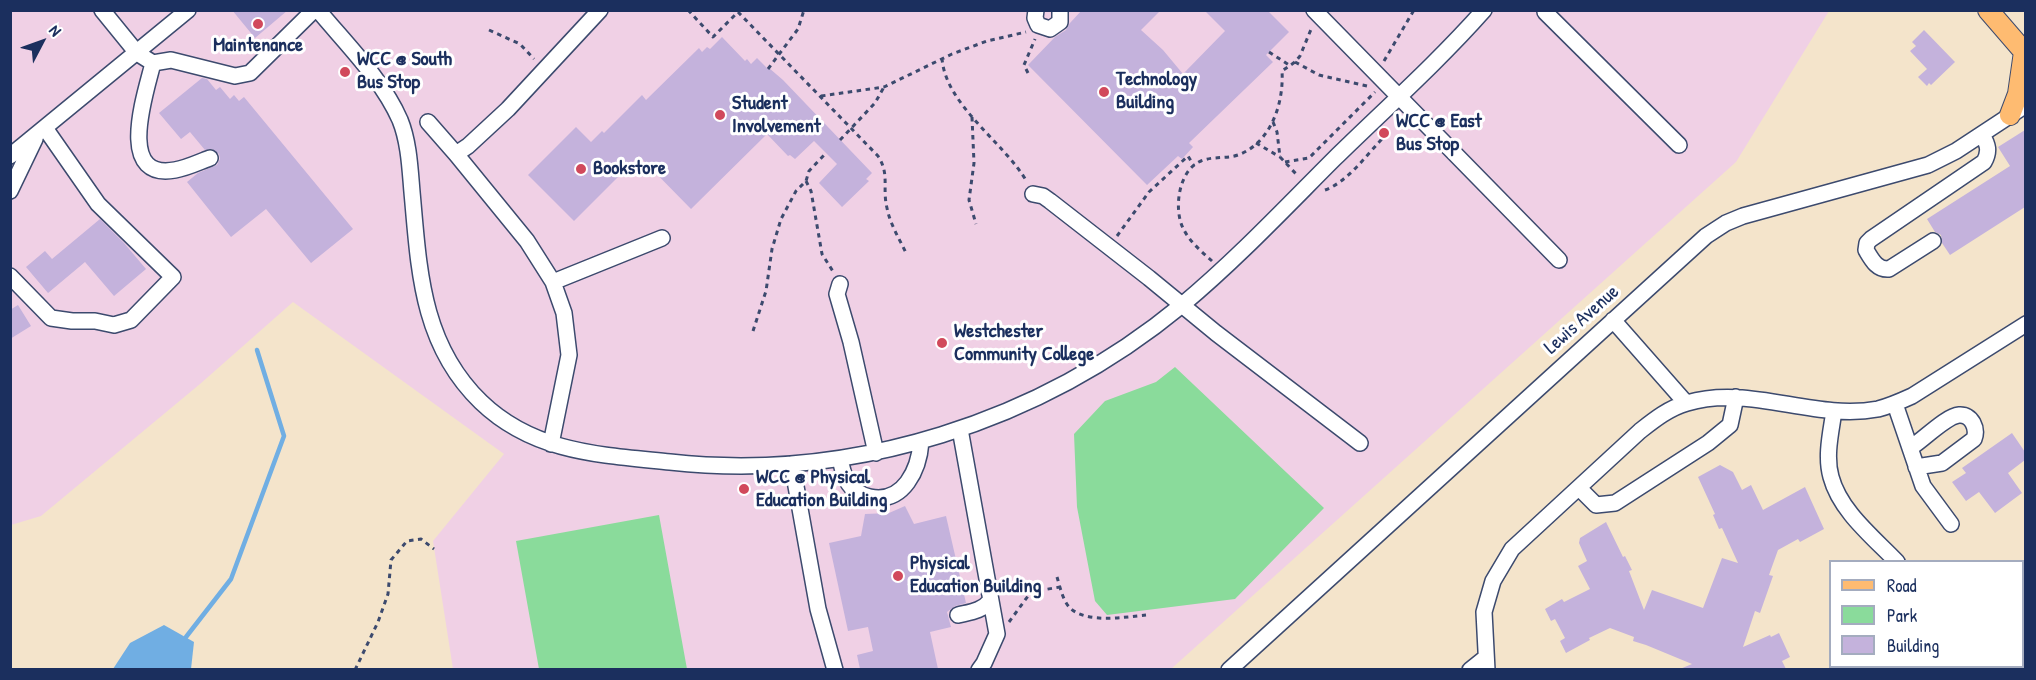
<!DOCTYPE html>
<html>
<head>
<meta charset="utf-8">
<style>
	body { margin:0 }
	#map { position:relative; width:2036px; height:680px; overflow:hidden; background:#f4e4cb; font-family:"Patrick Hand",sans-serif }
	canvas { display:block }
	.frame { position:absolute; inset:0; border:12px solid #1b2f5e; pointer-events:none }
	.legend { position:absolute; left:1829px; top:560px; width:195px; height:108px; box-sizing:border-box; background:#fff; border:2px solid #a4acbf; margin:0; padding:8px 10px; list-style:none; font-size:18px; color:#1b2f5e }
	.legend li { display:flex; align-items:center; gap:12px; height:30px }
	.legend b { width:30px; border:2px solid #a4acbf }
	.north { position:absolute; left:12px; top:12px; width:60px; height:60px; -webkit-text-stroke:4px #fff; paint-order:stroke; rotate:49deg; font-size:16px; font-weight:700; line-height:24px; text-align:center; color:#1b2f5e }
	.north::after { content:''; display:block; margin:auto; width:21px; height:27px; background:#1b2f5e; clip-path:polygon(50% 0,100% 100%,50% 72%,0 100%) }
</style>
</head>
<body>
<div id="map">
<canvas width="2036" height="680"></canvas>
<div class="frame"></div>
<ul class="legend">
<li><b style="height:8px;background:#febb71"></b>Road</li>
<li><b style="height:16px;background:#8adb9b"></b>Park</li>
<li><b style="height:16px;background:#c4b2dc"></b>Building</li>
</ul>
<div class="north">N</div>
</div>
<script>
const ctx = document.querySelector('canvas').getContext('2d');
ctx.lineJoin = 'round';
function paint(path, color) { ctx.fillStyle = color; ctx.fill(path, 'evenodd'); }
function trace(path, color, width, dash) { ctx.strokeStyle = color; ctx.lineWidth = width; ctx.lineCap = dash ? 'butt' : 'round'; ctx.setLineDash(dash || []); ctx.stroke(path); }
function write(font, color, halo, rows, align = 'center') {
  ctx.font = font + ' "Patrick Hand",sans-serif'; ctx.lineWidth = 6; ctx.setLineDash([]); ctx.textBaseline = 'middle'; ctx.strokeStyle = halo; ctx.fillStyle = color; for (const [text, x, y, turn = 0] of rows) {
    ctx.save(); ctx.translate(x, y); ctx.rotate((+turn || 0) * Math.PI / 180); ctx.textAlign = isNaN(turn) ? turn : align; if (halo) ctx.strokeText(text, 0, 0); ctx.fillText(text, 0, 0); ctx.restore();
  }
}
paint(new Path2D(`
	M11 11 1828 10 1829 11 1736 162 1171 669H453L433 541 504 454 293 302 200 384 41 516 11 525Z`), '#f0d0e5');
paint(new Path2D(`
	M1175 367 1324 508 1235 599 1107 615 1095 601 1077 507 1074 434 1105 401 1156 382Z
	M659 515 687 669H539L516 541Z`), '#8adb9b');
paint(new Path2D(`
	M164 625 194 642 191 669H113L130 643Z`), '#70aee3');
trace(new Path2D(`
	M186 637 231 579 284 436 257 350`), '#70aee3', 4.5);
paint(new Path2D(`
	M232 10H288L255 38Z
	M1082 10H1161L1141 30 1163 50 1183 74 1225 31 1204 10H1267L1289 32 1266 55 1273 62 1189 143 1193 147 1182 159 1178 156 1147 185 1028 65 1055 37 1066 30 1070 23Z
	M1924 30 1955 62 1931 85 1929 83 1927 86 1918 77 1927 69 1910 51 1916 46 1912 42Z
	M722 37 745 61 747 59 751 64 757 58 768 69 769 68 783 80 872 173 866 179 869 181 842 207 819 183 837 164 814 141 795 159 790 155 788 156 767 134 691 209 639 156 574 221 528 175 576 127 591 142 602 131 604 133 642 95 646 100 699 48 702 52 707 47 710 49Z
	M202 78 207 79 216 90 220 87 230 99 234 95 239 101 244 97 353 229 311 263 266 209 231 237 187 182 198 173 217 165 220 159 219 154 212 149 205 150 190 132 181 139 159 113Z
	M2025 130V207L1950 255 1942 243 1941 235 1935 232 1927 219 2010 166 1998 147Z
	M100 219 124 243 146 269 114 296 85 262 48 293 26 267 45 251 52 259Z
	M18 305 31 326 10 339V310Z
	M2012 433 2025 452V460L2008 473 2022 493 1995 513 1979 492 1966 501 1952 482 1966 473 1962 468Z
	M1720 465 1733 472 1742 490 1751 485 1763 510 1805 487 1824 529 1800 542 1798 539 1778 550 1769 575 1773 576 1760 613 1755 611 1743 647 1770 635 1771 637 1779 633 1790 657 1782 661 1786 669H1680L1692 664 1646 645 1633 641 1634 637 1610 628 1589 638 1590 640 1566 653 1560 641 1565 638 1555 619 1551 621 1545 609 1562 599 1564 602 1590 589 1578 566 1587 561 1579 543 1580 538 1606 522 1623 557 1625 556 1632 570 1629 571 1644 610 1652 590 1703 608 1722 558 1738 563 1722 528 1719 529 1713 515 1715 514 1698 477Z
	M905 506 914 524 946 516 966 603 955 606 947 612 951 627 930 632 938 669H860L857 655 873 651 868 627 848 631 829 543 861 536 865 514 889 513Z`), '#c4b2dc');
const minor = new Path2D(`
	M102 10 137 53 153 63 171 60 235 76 250 73 314 10
	M318 10C347 45 382 79 400 120 409 142 410 169 412 192 419 269 421 344 481 402 534 453 601 455 670 462 853 482 1040 422 1182 305 1236 260 1285 208 1334 159 1384 110 1437 63 1484 10
	M1036 10 1035 18 1038 25 1050 29 1060 22V10
	M1314 10 1559 260
	M1545 12 1679 145
	M153 63C146 92 115 181 175 170 187 168 199 162 210 158
	M428 122 456 154 527 241 553 282 564 313 569 355 551 444
	M456 154 468 146 508 109 600 10
	M10 156 188 10
	M10 191 35 139
	M1033 194 1043 196 1050 201 1149 278 1216 333 1360 443
	M1933 241 1889 269C1877 270 1872 260 1866 250L1867 243 1871 239 1984 162C1990 151 1988 145 1982 134
	M10 276 51 318 72 321H95L114 325 131 320 173 277 98 204 45 128
	M553 282 662 238
	M840 284 837 294 851 342 876 453
	M1613 320 1686 403
	M1895 404 1923 486 1951 524
	M1834 411C1831 432 1825 456 1831 477 1840 511 1873 537 1897 562
	M960 429 997 634 984 663 979 670
	M1910 448C1922 441 1946 416 1959 415 1972 414 1978 429 1974 439L1942 463 1916 467
	M840 459C842 466 843 475 847 481 852 490 861 495 870 497 904 504 919 469 921 442
	M792 464 818 609 835 670
	M1579 488 1596 505 1615 503 1708 443 1730 425 1736 397
	M958 615C970 612 982 611 990 601
	M1964 666 1965 670
	M1229 670 1706 236 1726 223 1743 216 1928 165 1956 151 2026 105
	M1470 670 1485 658
	M1487 670 1484 612 1493 581 1512 549 1640 431C1654 420 1669 408 1687 403 1750 384 1814 421 1878 409 1890 406 1901 401 1912 396L2026 324`);
const major = new Path2D(`
	M1988 10 2026 54
	M2010 115 2018 94 2024 52`);
trace(minor, '#3c4a6e', 18);
trace(major, '#3c4a6e', 22);
trace(new Path2D(`
	M688 10 713 37 738 12 878 156C890 174 882 188 887 208 890 224 899 238 906 253
	M489 30 520 44 534 59
	M1269 52 1289 65
	M942 58C945 105 1005 143 1027 182
	M1384 61 1414 10
	M1295 62 1319 75 1367 86
	M768 69 798 29 804 10
	M1028 73 1024 65 1035 39
	M821 96 884 87 952 54 987 41 1026 32
	M972 117 974 163 969 200 976 224
	M1273 122 1277 132 1280 157 1298 176
	M840 140 875 103 884 87
	M1256 143 1280 157
	M1285 162 1309 158 1375 92
	M806 181 811 191 822 254 834 273
	M1325 190C1347 182 1365 157 1381 140L1382 133
	M1117 236 1149 192 1188 156 1194 166
	M1212 261C1202 252 1190 242 1184 230 1173 211 1178 170 1201 161 1213 156 1226 159 1238 155 1271 143 1284 103 1282 71L1295 62 1300 56 1312 27
	M753 331 766 291 772 249 781 219 796 191 806 181 809 171 826 153
	M1057 577C1060 587 1063 601 1070 608 1087 624 1125 617 1146 615
	M1009 622 1031 592 1060 587
	M355 670 378 622 388 594 391 560 407 541 421 539 434 549`), '#3c4a6e', 3, [4.5, 4.5]);
trace(minor, '#fff', 15);
trace(major, '#febb71', 20);
for (const [x, y, r, color] of [
	[258,24,6,"#d1495b"],
	[345,72,6,"#d1495b"],
	[1104,92,6,"#d1495b"],
	[720,115,6,"#d1495b"],
	[1384,133,6,"#d1495b"],
	[581,169,6,"#d1495b"],
	[942,343,6,"#d1495b"],
	[744,489,6,"#d1495b"],
	[898,576,6,"#d1495b"]
]) { const dot = new Path2D(); dot.arc(x, y, r, 0, 2 * Math.PI); ctx.fillStyle = color; ctx.fill(dot); trace(dot, '#fff', 2); }
write('bold 20px', '#1b2f5e', '#fff', [
	["Maintenance",258,46,"center"],
	["WCC @ South",357,60],
	["Bus Stop",357,83],
	["Technology",1116,80],
	["Building",1116,103],
	["Student",732,104],
	["Involvement",732,127],
	["WCC @ East",1396,122],
	["Bus Stop",1396,145],
	["Bookstore",593,169],
	["Westchester",954,332],
	["Community College",954,355],
	["WCC @ Physical",756,478],
	["Education Building",756,501],
	["Physical",910,564],
	["Education Building",910,587]
], 'left');
write('20px', '#1b2f5e', '#fff', [
	["Lewis Avenue",1582,320,-42]
]);
</script>
</body>
</html>
